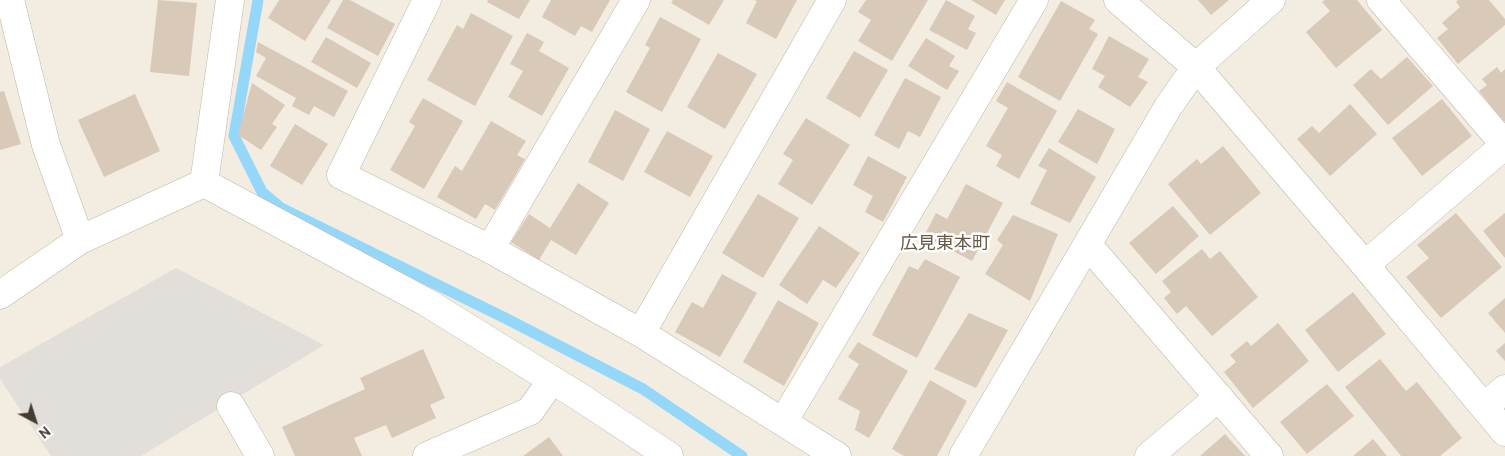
<!DOCTYPE html>
<html>
<head>
<meta charset="utf-8">
<style>
	body { margin:0 }
	#map { position:relative; width:1505px; height:456px; overflow:hidden; background:#f3ece1; font-family:Cabin,sans-serif }
	canvas { display:block }
	.north { position:absolute; left:10px; top:396px; width:50px; height:50px; -webkit-text-stroke:4px #fff; paint-order:stroke; rotate:140deg; font-size:14px; font-weight:700; line-height:20px; text-align:center; color:#443b31 }
	.north::after { content:''; display:block; margin:auto; width:18px; height:22px; background:#443b31; clip-path:polygon(50% 0,100% 100%,50% 72%,0 100%) }
</style>
</head>
<body>
<div id="map">
<canvas width="1505" height="456"></canvas>
<div class="north">N</div>
</div>
<script>
const ctx = document.querySelector('canvas').getContext('2d');
ctx.lineJoin = 'round';
function paint(path, color) { ctx.fillStyle = color; ctx.fill(path, 'evenodd'); }
function trace(path, color, width, dash) { ctx.strokeStyle = color; ctx.lineWidth = width; ctx.lineCap = dash ? 'butt' : 'round'; ctx.setLineDash(dash || []); ctx.stroke(path); }
function write(font, color, halo, rows, align = 'center') {
  ctx.font = font + ' Cabin,"Noto Sans JP",sans-serif'; ctx.lineWidth = 5; ctx.setLineDash([]); ctx.textBaseline = 'middle'; ctx.strokeStyle = halo; ctx.fillStyle = color; for (const [text, x, y, turn = 0] of rows) {
    ctx.save(); ctx.translate(x, y); ctx.rotate((+turn || 0) * Math.PI / 180); ctx.textAlign = isNaN(turn) ? turn : align; if (halo) ctx.strokeText(text, 0, 0); ctx.fillText(text, 0, 0); ctx.restore();
  }
}
paint(new Path2D(`
	M176 268 324 345 141 456H51L0 379V367Z`), '#e2deda');
trace(new Path2D(`
	M258 0 234 136 262 192 281 208 507 319 643 389 742 456`), '#94d7f8', 11);
paint(new Path2D(`
	M158 0 197 3 189 76 150 72Z
	M279 0H331L305 41 268 18Z
	M343 0H350L395 24 378 56 327 28Z
	M488 0H530L519 19 487 2Z
	M551 0H610L592 32 581 26 575 36 542 17Z
	M673 0H724L709 25 671 3Z
	M754 0H797L776 39 746 23 757 1Z
	M866 0H928L892 61 858 41 871 20 858 12Z
	M946 0 975 16 968 29 976 33 967 50 929 30Z
	M971 0H1005L996 15Z
	M1198 0H1229L1211 15Z
	M1325 0H1357L1382 30 1336 68 1306 32 1330 11 1322 2Z
	M1458 0H1489L1505 19V25L1458 64 1437 38 1448 29 1442 23 1460 7 1456 2Z
	M1061 1 1095 20 1089 29 1098 34 1060 101 1018 77Z
	M471 13 513 36 475 106 427 80 457 25 463 29Z
	M660 17 701 39 662 112 626 92 650 48 645 45Z
	M527 33 544 42 539 51 569 68 542 116 508 97 523 71 510 64Z
	M1109 36 1149 59 1138 77 1148 82 1130 107 1098 87 1105 76 1092 69Z
	M326 37 371 63 357 88 311 62Z
	M926 38 955 56 949 66 959 71 947 90 908 66Z
	M258 42 348 91 334 117 314 106 309 115 292 106 296 98 256 76 266 58 256 52Z
	M854 51 888 70 860 118 826 98Z
	M718 53 757 74 725 129 687 107Z
	M1407 57 1433 86 1388 125 1353 85 1371 69 1381 79Z
	M1497 67 1501 73 1505 69V121L1504 122 1479 91 1487 85 1482 79Z
	M905 78 941 97 920 137 908 131 899 149 874 135Z
	M1007 82 1057 111 1019 179 996 166 1002 155 986 146 1008 108 996 101Z
	M252 83 285 105 272 124 277 127 261 150 238 135Z
	M4 91 21 144 0 150V92Z
	M135 94 160 151 104 177 78 120Z
	M423 98 463 121 424 189 390 170 415 126 409 122Z
	M1442 99 1472 136 1422 176 1392 138Z
	M1350 104 1377 134 1330 176 1297 139 1312 126 1319 133Z
	M1078 109 1115 129 1097 164 1058 142Z
	M615 110 650 129 623 181 588 162Z
	M806 118 850 145 812 205 778 184 793 160 783 154Z
	M491 121 526 141 517 155 525 159 495 210 485 204 476 219 437 197 455 166 462 171Z
	M295 124 328 144 302 185 270 166Z
	M667 131 713 156 690 197 644 172Z
	M1223 146 1261 193 1210 235 1168 184 1197 159 1201 164Z
	M1049 148 1096 177 1070 223 1030 204 1047 170 1038 166Z
	M868 156 907 177 883 222 865 212 873 196 853 185Z
	M578 183 609 203 576 255 551 240 539 260 511 242 529 214 550 228Z
	M966 184 1003 203 972 261 924 236 936 213 947 219Z
	M758 194 799 218 763 278 722 253Z
	M1173 206 1199 236 1156 274 1129 243Z
	M1456 213 1502 267 1441 318 1406 277 1429 258 1417 245Z
	M1505 213V258L1483 231Z
	M1013 215 1058 234 1030 301 985 274 1003 245 997 240Z
	M819 226 860 253 836 288 823 280 807 304 779 285Z
	M1202 249 1210 259 1220 251 1258 297 1212 336 1186 306 1177 314 1164 298 1171 292 1162 281Z
	M925 259 960 277 917 358 872 335 909 266 918 270Z
	M722 274 757 293 720 357 675 332 692 302 703 308Z
	M1353 292 1386 334 1338 372 1305 330Z
	M1505 298V333L1488 313Z
	M778 300 819 323 784 386 743 362Z
	M969 313 1008 330 976 388 934 369Z
	M1278 323 1309 361 1253 408 1224 372 1236 362 1230 355 1247 341 1251 346Z
	M858 342 908 371 869 438 855 430 860 411 838 399 859 364 848 357Z
	M1505 343V361L1496 351Z
	M423 349 445 398 430 405 436 418 392 438 386 425 354 438 362 456H295L282 427 365 389 360 378Z
	M1380 359 1406 391 1417 382 1462 438 1440 456H1401L1345 387Z
	M930 380 967 401 937 456H904L892 449Z
	M1327 384 1354 416 1307 454 1280 422Z
	M1225 434 1245 456H1200Z
	M549 437 563 456H523Z
	M1373 439 1387 456H1353Z`), '#d9c9b8');
const minor = new Path2D(`
	M10 0 46 145 80 240
	M427 0 341 175 490 249 641 333 837 456
	M1118 0 1196 67 1365 265 1505 432
	M1381 0 1505 145
	M204 183 426 302 583 399 669 456
	M204 183 230 0
	M1088 245 1269 456
	M490 249 636 0
	M1365 265 1505 145
	M0 295 80 240 204 183
	M641 333 832 0
	M231 406 260 456
	M1484 407 1505 389
	M783 422 1034 0
	M427 456 530 411 552 380
	M963 456 1168 107 1196 67 1271 0
	M1149 456 1219 397`);
trace(minor, '#c1b6a6', 29);
trace(minor, '#fff', 28);
write('18px', '#685947', '#fff', [
	["広見東本町",945,244]
]);
</script>
</body>
</html>
